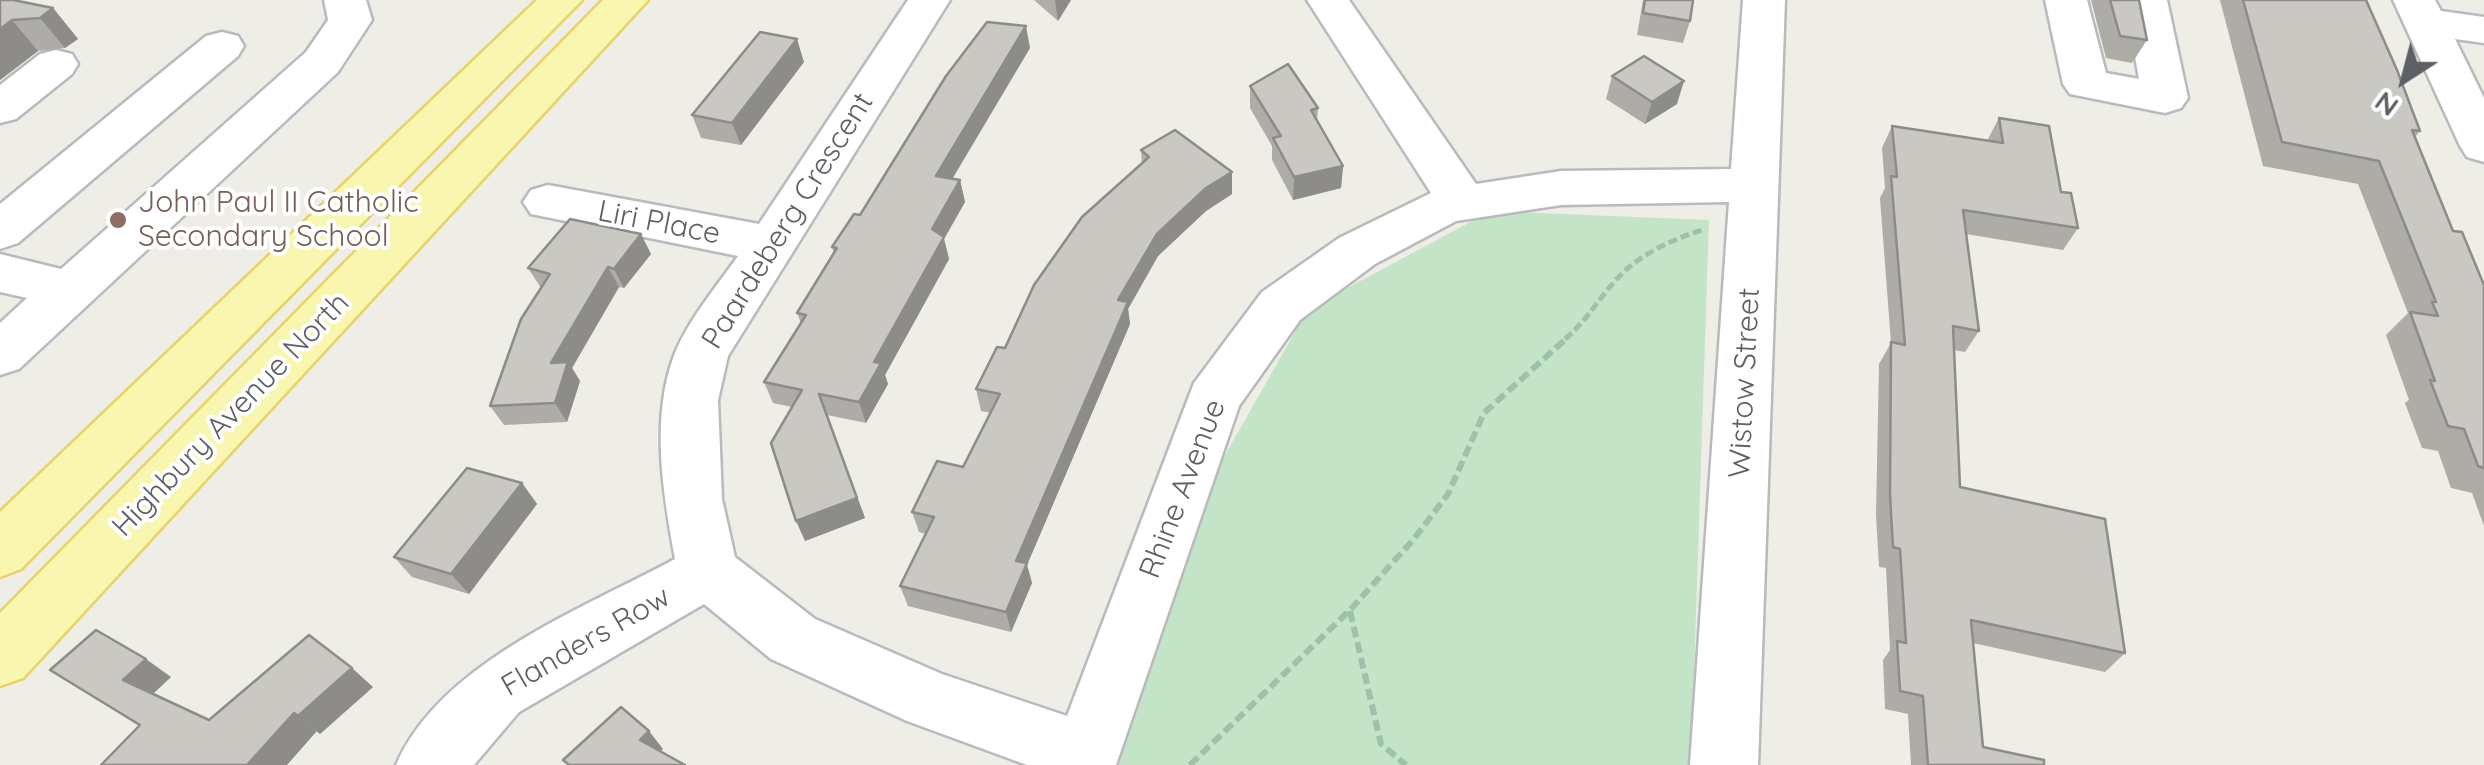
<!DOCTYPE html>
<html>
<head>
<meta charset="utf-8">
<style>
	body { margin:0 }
	#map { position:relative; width:2484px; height:765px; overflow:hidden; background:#eeeee6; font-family:Quicksand,sans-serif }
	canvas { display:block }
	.north { position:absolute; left:2354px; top:30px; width:100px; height:100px; -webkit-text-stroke:8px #fff; paint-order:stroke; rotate:216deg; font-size:28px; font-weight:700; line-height:40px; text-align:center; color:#5d6065 }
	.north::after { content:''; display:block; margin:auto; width:35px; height:45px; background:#5d6065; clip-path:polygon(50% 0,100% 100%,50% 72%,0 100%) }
</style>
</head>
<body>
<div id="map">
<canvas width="2484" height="765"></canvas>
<div class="north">N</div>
</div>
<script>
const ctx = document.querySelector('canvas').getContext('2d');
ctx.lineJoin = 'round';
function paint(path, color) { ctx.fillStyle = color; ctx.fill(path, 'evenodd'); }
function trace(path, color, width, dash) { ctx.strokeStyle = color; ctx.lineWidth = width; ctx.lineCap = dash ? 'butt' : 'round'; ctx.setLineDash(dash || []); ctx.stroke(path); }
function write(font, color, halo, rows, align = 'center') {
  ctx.font = font + ' Quicksand,sans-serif'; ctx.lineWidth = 8; ctx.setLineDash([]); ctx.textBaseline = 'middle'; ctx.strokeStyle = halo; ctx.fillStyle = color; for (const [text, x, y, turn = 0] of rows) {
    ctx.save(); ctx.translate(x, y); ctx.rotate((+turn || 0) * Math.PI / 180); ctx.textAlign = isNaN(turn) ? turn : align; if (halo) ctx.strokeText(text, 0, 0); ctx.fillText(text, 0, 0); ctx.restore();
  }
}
paint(new Path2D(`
	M1491 211 1709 220 1691 765H1100L1204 492 1308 309Z`), '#c4e4c8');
const minor = new Path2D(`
	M324 0H366L372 20 338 72 19 369 0 375V323L27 298 0 292V254L61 269 306 52 328 20Z
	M908 0H950L728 356 718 400 722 499 735 557 815 619 942 674 1067 716 1194 383 1262 292 1339 238 1431 193 1307 0H1349L1476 184 1561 171 1731 169 1743 0H1785L1758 765H1690L1729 202 1561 205 1456 221 1375 264 1300 320 1239 406 1116 765H1027L907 721 771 659 704 604 519 712 474 765H396C440 663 582 609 675 559 663 494 650 416 675 353 689 319 717 286 738 256L531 214 523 202 531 190 548 185 759 224Z
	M2045 0H2087L2106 73 2139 79 2125 0H2167L2188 98 2181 108 2165 113 2070 94 2063 84Z
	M2393 0H2435L2441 11 2484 17V43L2455 39 2484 98V162L2467 157 2460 146Z
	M222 32 238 36 244 46 238 56 18 243 0 249V204L206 36Z
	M56 50 72 54 78 64 72 74 16 119 0 123V85L40 54Z`);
const major = new Path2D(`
	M537 0H582L21 569 0 577V512Z
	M603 0H648L23 678 0 686V613Z`);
trace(minor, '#b8babe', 5);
trace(major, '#e8d365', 5);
trace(new Path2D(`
	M1565 339C1590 318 1604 289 1628 268 1649 250 1679 237 1705 229`), '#9cc2ac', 5, [9, 4]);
trace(new Path2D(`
	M1350 611 1381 744 1406 765
	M1190 765 1350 610 1413 540 1448 494 1484 413 1568 337`), '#9cc2ac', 6, [11, 5]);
paint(minor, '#fff');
paint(major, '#f9f6b0');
paint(new Path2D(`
	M0 0 53 8 78 39 65 48 38 51 0 80Z
	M1034 0H1071L1058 21Z
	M1643 0H1693L1690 21 1683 43 1637 35Z
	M2091 0H2139L2147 40 2132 63 2106 58Z
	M2220 0H2366L2420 131 2415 137 2453 231 2484 285V526L2472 493 2451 488 2438 451 2422 448 2405 403 2409 400 2386 335 2408 313 2358 184 2263 166Z
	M1030 48 952 178 960 180 965 202 944 239 949 259 885 375 888 384 866 423 827 415 865 518 805 541 792 407 773 403 764 382 801 323 797 313 834 253 832 247Z
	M804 62 741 145 701 138 692 115Z
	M1612 76 1677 104 1645 124 1606 99Z
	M1250 86 1318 108 1317 120 1343 166 1341 188 1293 200 1272 160V146L1250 108Z
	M1999 118 2061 192 2078 228 2063 250 1966 234 1979 331 1965 352 1954 350 1960 487 2125 653 2105 672 1973 643 1983 747 2044 765H1911L1908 714 1885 709 1883 660 1890 650 1886 568 1879 567 1876 515 1879 364 1891 343 1880 198 1885 188 1882 148 1892 126 1987 141Z
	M1141 150 1232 172V194L1206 211 1158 256 1128 309 1130 324 1027 565 1032 583 1011 632 908 606 900 586 926 534 919 532 912 512 963 467 991 413 981 411 976 389 1142 164Z
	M651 254 624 288 619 287 572 368 580 381 567 422 504 425 490 406 541 288 528 268Z
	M522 483 537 504 469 594 412 577 394 557Z
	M50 670 171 677 153 694 209 720 373 687 320 734 317 731 139 726Z`), '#aeaca7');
paint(new Path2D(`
	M1055 0H1071L1058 21Z
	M53 8 78 39 65 48 40 18Z
	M12 20 38 51 0 80V29Z
	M1026 26 1030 48 941 198 936 176Z
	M797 39 804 62 741 145 732 123Z
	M1684 81 1677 104 1645 124 1652 102Z
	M1343 166 1341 188 1293 200 1294 177Z
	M1232 172V194L1206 211 1158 256 1128 309 1130 324 1027 565 1032 583 1011 632 1006 612 1016 561 1118 300 1157 234 1206 188Z
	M960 180 965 202 944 239 949 259 885 375 888 384 866 423 859 402 874 362 932 229Z
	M641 234 651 254 624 288 614 269Z
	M608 267 619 287 572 368 580 381 567 422 555 403 551 363Z
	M819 394 865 518 805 541 796 521Z
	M522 483 537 504 469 594 451 574Z
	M146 659 171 677 148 698 123 680Z
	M352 668 373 687 320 734 298 716Z
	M294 713 317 731 287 765H247Z
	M649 731 663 749 655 757 640 740Z`), '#8d8c88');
const building = new Path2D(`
	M0 0H13L53 8 40 18 12 20 0 29Z
	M1645 0H1693L1690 21 1643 13Z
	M2110 0H2139L2147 40 2120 36Z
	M2243 0H2366L2397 70 2420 131 2412 130 2453 231 2462 232 2484 285V468L2478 466 2464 429 2448 426 2430 380 2435 381 2410 312 2438 316 2432 302H2436L2379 161 2282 142Z
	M987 22 1026 26 936 176 960 180 932 229 944 237 874 362 881 363 859 402 819 394 857 498 796 521 771 443 802 390 764 382 806 315 797 313 837 248 832 247 854 214 860 215 946 76Z
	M760 32 797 39 732 123 692 115Z
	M1644 56 1684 81 1652 102 1612 76Z
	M1288 64 1318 108 1311 110 1343 166 1294 177 1273 138 1281 136 1250 86Z
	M1999 118 2049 126 2061 192 2071 193 2078 228 1963 210 1979 331 1953 326 1960 487 2105 519 2125 653 1971 620 1983 747 2044 760V765H1928L1923 696 1900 691 1897 641 1906 643 1900 549 1893 547 1890 495 1891 342 1905 345 1891 176 1897 177 1892 126 2003 143Z
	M1175 130 1232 172 1206 188 1157 234 1118 300 1128 302 1016 561 1027 563 1006 612 900 586 934 517 912 512 937 461 963 467 1000 394 976 389 997 347 1005 348 1034 285 1082 217 1149 157 1141 150Z
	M570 219 641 234 614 269 608 267 551 363 568 362 555 403 490 406 521 319 550 274 528 268Z
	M467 468 522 483 451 574 394 557Z
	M96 630 146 659 123 680 209 720 309 635 352 668 298 716 294 713 247 765H101L140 725 50 670Z
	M621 707 649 731 640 740 685 765H569L563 760Z`);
paint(building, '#cac8c2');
trace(building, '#8d8c88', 2.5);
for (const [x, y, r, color] of [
	[118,220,10,"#8d6e63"]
]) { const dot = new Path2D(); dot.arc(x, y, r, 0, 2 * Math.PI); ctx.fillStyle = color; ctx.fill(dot); trace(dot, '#fff', 4); }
write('30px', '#785e54', '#fff', [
	["John Paul II Catholic",138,203],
	["Secondary School",138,237]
], 'left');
write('30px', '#5d6065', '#fff', [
	["Paardeberg Crescent",788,221,-58],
	["Liri Place",659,223,11],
	["Wistow Street",1745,383,-87],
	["Highbury Avenue North",231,415,-46],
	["Rhine Avenue",1183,489,-69],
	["Flanders Row",586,642,-30]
]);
</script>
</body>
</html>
